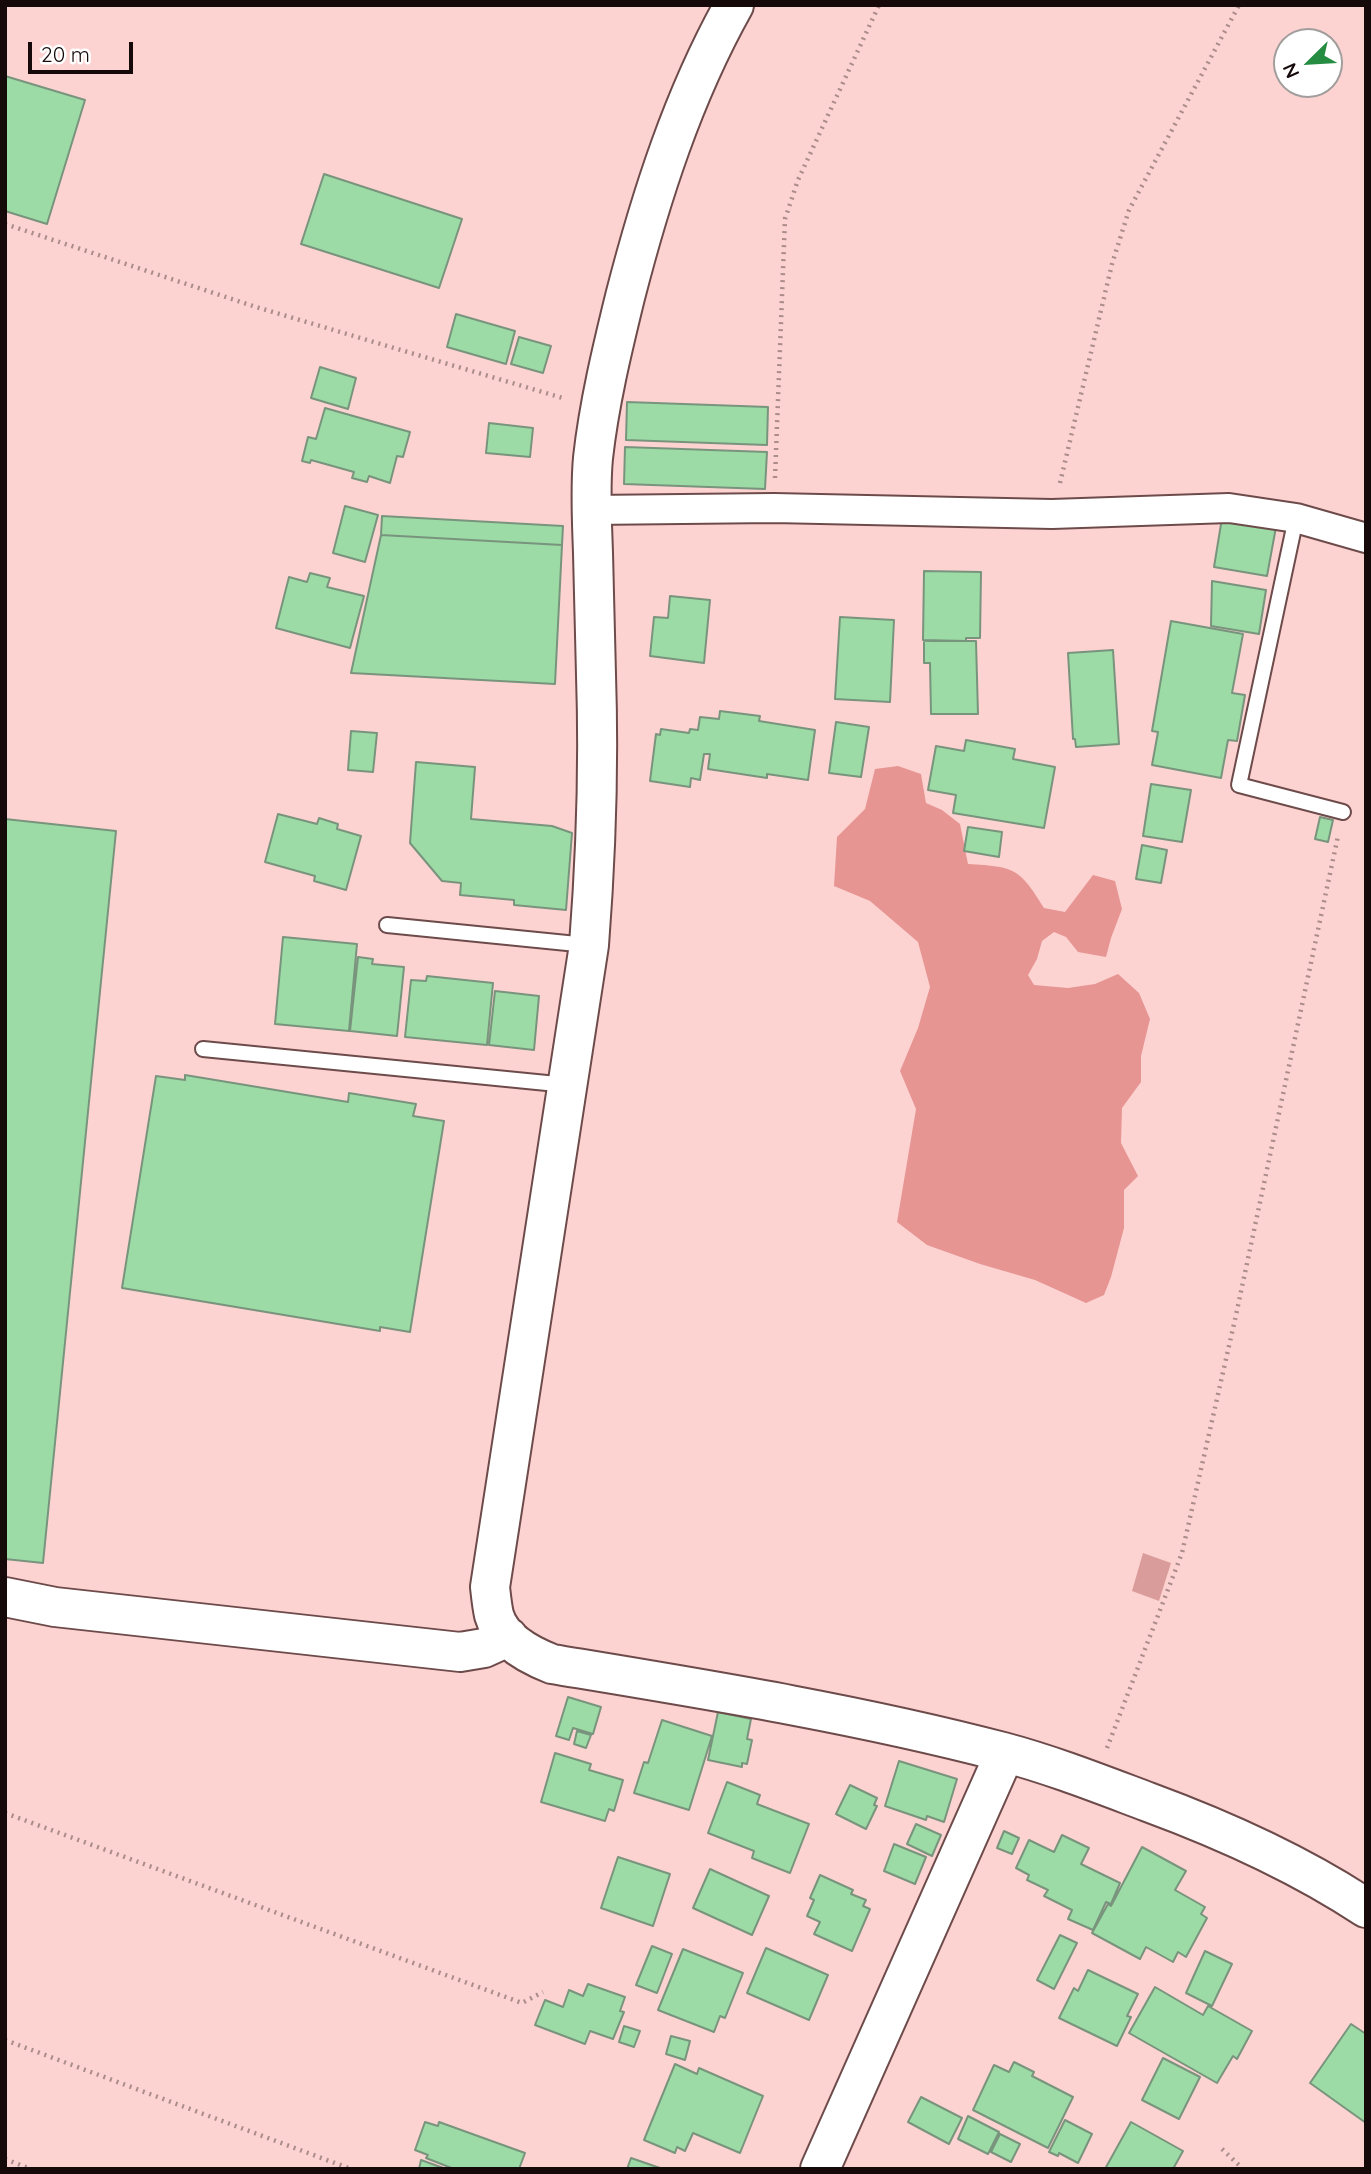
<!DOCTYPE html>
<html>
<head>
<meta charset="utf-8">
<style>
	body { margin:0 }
	#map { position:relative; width:1371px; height:2174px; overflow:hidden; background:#fcd3d1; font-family:Quicksand,sans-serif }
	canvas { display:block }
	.frame { position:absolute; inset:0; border:7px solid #160909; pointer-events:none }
	.north { position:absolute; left:1273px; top:28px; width:70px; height:70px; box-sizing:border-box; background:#fff; border:2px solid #a29d9d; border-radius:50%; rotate:246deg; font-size:19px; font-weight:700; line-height:28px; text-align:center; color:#160909 }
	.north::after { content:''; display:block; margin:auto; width:24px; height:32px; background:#258c42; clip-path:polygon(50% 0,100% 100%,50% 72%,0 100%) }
	.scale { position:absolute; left:28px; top:42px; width:105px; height:32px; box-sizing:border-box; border:4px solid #160909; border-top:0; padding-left:9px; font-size:21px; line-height:24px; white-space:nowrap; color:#160909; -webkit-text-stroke:5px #fff; paint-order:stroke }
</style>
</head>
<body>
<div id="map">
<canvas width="1371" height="2174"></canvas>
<div class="frame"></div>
<div class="north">N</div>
<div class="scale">20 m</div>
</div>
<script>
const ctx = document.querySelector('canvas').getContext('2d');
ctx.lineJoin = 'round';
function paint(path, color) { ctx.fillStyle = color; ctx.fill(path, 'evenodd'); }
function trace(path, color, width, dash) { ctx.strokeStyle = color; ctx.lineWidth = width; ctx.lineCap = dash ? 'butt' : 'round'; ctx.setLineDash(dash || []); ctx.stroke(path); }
paint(new Path2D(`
	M1143 1553 1171 1563 1159 1601 1132 1591Z`), '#da9c9a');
paint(new Path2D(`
	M898 766 921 774 926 803 942 810 960 824 968 864C1014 867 1019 867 1044 908L1065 912 1093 875 1115 881 1122 909 1111 938 1106 957 1078 952 1066 937 1054 932 1042 941 1037 959 1028 975 1034 985 1068 988 1095 984 1118 974 1139 993 1150 1019 1141 1056V1082L1122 1108 1121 1143 1138 1176 1124 1190V1228L1111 1277 1104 1295 1086 1303 1035 1280 980 1264 927 1245 897 1222 916 1109 900 1071 918 1028 930 987 918 942 870 901 834 886 837 837 865 809 875 769Z`), '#e69593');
const building = new Path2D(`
	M5 76 85 100 47 224 5 211Z
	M324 174 462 219 439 288 301 244Z
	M456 314 515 331 506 364 447 347Z
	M519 337 551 346 543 373 511 364Z
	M320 367 356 378 348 409 311 398Z
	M627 402 768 407 767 445 626 440Z
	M325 408 410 432 403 457 397 456 390 483 369 476 367 482 352 478 354 472 311 460 310 463 302 461 308 437 316 439Z
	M489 423 533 428 530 457 486 453Z
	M625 447 767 452 765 489 624 484Z
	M345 506 378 515 365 562 333 553Z
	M382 516 563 526 562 545 381 535Z
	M1222 518 1276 527 1267 576 1214 567Z
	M381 535 562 545 555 684 351 673Z
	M924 571 981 572 980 638H966V641L923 640Z
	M310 573 330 578 327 587 364 596 350 648 276 628 289 577 307 582Z
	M1212 581 1266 590 1259 634 1211 626Z
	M670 596 710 600 704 663 650 656 654 617 668 618Z
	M840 617 894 620 890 702 835 699Z
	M1171 621 1243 634 1232 693 1245 695 1237 741 1228 740 1221 778 1152 765 1158 732 1152 731Z
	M924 641H976L978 714H931L930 663H924Z
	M1113 650 1119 744 1076 747 1075 739H1073L1068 653Z
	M720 711 760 716 759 721 815 730 808 780 767 774V778L708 769 710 754H704L700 780 691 778 690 787 650 781 656 734 660 735 661 729 689 733 690 729 698 730 700 717 719 719Z
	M836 722 869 727 861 777 829 773Z
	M351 731 377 733 373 772 348 770Z
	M966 740 1015 749 1013 759 1055 767 1044 828 953 813 956 795 928 790 936 746 964 751Z
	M416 762 475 767 471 819 552 826 572 833 566 910 514 905V900L460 895 461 883 442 881 410 843Z
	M1151 784 1191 790 1182 842 1143 836Z
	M278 814 317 824 319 818 338 824 337 829 361 836 346 890 314 881 315 876 265 862Z
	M1320 817 1333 820 1328 842 1315 839Z
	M5 819 116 831 43 1563 5 1559Z
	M968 827 1002 832 999 857 964 851Z
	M1142 845 1167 850 1161 883 1136 879Z
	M283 937 357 944 349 1031 275 1024Z
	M358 957 373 959 372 964 404 967 397 1036 350 1031Z
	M427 976 493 983 487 1045 405 1037 411 980 426 981Z
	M495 991 539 996 534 1050 489 1045Z
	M185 1075 348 1102 349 1093 416 1104 413 1116 444 1121 410 1332 380 1327V1331L122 1288 156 1076 185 1080Z
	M568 1697 601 1707 593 1734 573 1728 569 1740 556 1736Z
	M718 1712 751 1719 747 1739 752 1740 747 1764 742 1763V1767L708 1760Z
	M662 1720 712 1736 689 1810 634 1793 644 1762 648 1763Z
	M577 1731 591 1735 586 1748 574 1744Z
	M555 1753 591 1764 589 1770 623 1780 614 1811 609 1809 605 1821 541 1802Z
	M899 1761 957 1779 944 1822 927 1816 926 1820 885 1806Z
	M727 1782 760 1795 757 1804 809 1824 790 1873 752 1858 754 1851 708 1833Z
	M850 1785 877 1798 874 1805 877 1806 866 1829 836 1814Z
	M916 1824 941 1835 932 1856 907 1844Z
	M1004 1831 1019 1838 1012 1854 997 1848Z
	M1062 1835 1089 1848 1081 1864 1120 1883 1111 1904 1106 1902 1093 1930 1068 1919 1072 1910 1044 1896 1048 1890 1027 1880 1029 1875 1016 1868 1029 1840 1054 1852Z
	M894 1844 926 1857 915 1884 884 1871Z
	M1142 1847 1186 1871 1175 1890 1205 1907 1201 1914 1207 1918 1186 1957 1178 1952 1173 1962 1146 1947 1140 1959 1092 1933 1108 1904 1111 1906Z
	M618 1857 670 1874 653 1926 601 1908Z
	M710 1869 769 1896 752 1935 693 1908Z
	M820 1875 853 1890 851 1894 866 1900 863 1906 870 1909 852 1951 814 1934 820 1922 807 1916 814 1900 810 1898Z
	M1060 1935 1077 1943 1054 1989 1037 1980Z
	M652 1946 672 1954 657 1993 636 1985Z
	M766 1948 828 1975 809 2020 747 1993Z
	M683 1949 743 1973 725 2018 720 2016 714 2032 658 2010Z
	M1205 1951 1232 1964 1212 2006 1186 1993Z
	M1088 1970 1138 1994 1127 2016 1131 2017 1117 2046 1059 2018 1074 1988 1078 1991Z
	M588 1984 625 1997 620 2011 624 2012 613 2039 590 2031 585 2044 535 2025 545 2000 563 2007 569 1990 583 1996Z
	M1155 1987 1203 2015 1208 2006 1252 2031 1237 2059 1233 2056 1217 2083 1129 2033Z
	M1351 2024 1366 2034V2123L1310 2083Z
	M624 2026 640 2031 634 2047 619 2042Z
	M671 2036 690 2041 685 2060 666 2054Z
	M1163 2058 1200 2077 1179 2119 1142 2100Z
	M1014 2062 1034 2072 1032 2076 1073 2097 1048 2148 973 2110 994 2065 1009 2072Z
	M675 2064 697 2074 699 2068 763 2096 740 2153 693 2133 685 2151 677 2147 675 2153 644 2140Z
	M921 2097 962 2118 949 2144 908 2122Z
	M968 2116 999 2132 988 2154 958 2139Z
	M1065 2120 1092 2134 1078 2163 1059 2153 1058 2156 1049 2152Z
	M425 2122 438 2126 439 2122 525 2153 519 2169H454L426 2158 428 2155 415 2150Z
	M1131 2122 1183 2151 1173 2169H1105Z
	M1000 2134 1020 2144 1011 2162 991 2152Z
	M631 2158 660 2168V2169H627Z
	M421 2160 446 2169H419Z`);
paint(building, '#9cdba5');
trace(building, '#79947d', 2);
const lane = new Path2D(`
	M1296 518 1239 785 1343 812
	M387 925 587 945
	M203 1049 567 1085`);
const street = new Path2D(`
	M591 510 774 508 1052 514 1229 508 1296 518 1366 538`);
const secondary = new Path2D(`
	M734 5C683 96 651 196 625 297 612 350 599 404 593 458 590 489 592 522 593 553 594 594 595 634 596 675 599 765 596 855 589 945L490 1587C491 1596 492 1606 494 1615 501 1640 529 1655 552 1664 703 1689 854 1713 1003 1752 1052 1765 1100 1784 1148 1802 1224 1830 1298 1863 1366 1908
	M5 1597 55 1607 460 1652 484 1648 508 1637
	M820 2169 1005 1753`);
trace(lane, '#6d4b4a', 18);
trace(street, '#6d4b4a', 32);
trace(secondary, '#6d4b4a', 42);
trace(new Path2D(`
	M5 224 256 307 566 399
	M775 478 785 219 798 180 879 5
	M1060 483 1112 264 1129 210 1239 5
	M1107 1748 1182 1553 1236 1315 1338 836
	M5 1813 522 2003 543 1992
	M5 2040 351 2169
	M1222 2149 1243 2169
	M5 2159 31 2169`), '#ab8c8a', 4.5, [2, 5]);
trace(lane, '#fff', 14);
trace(street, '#fff', 28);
trace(secondary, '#fff', 38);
</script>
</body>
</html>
